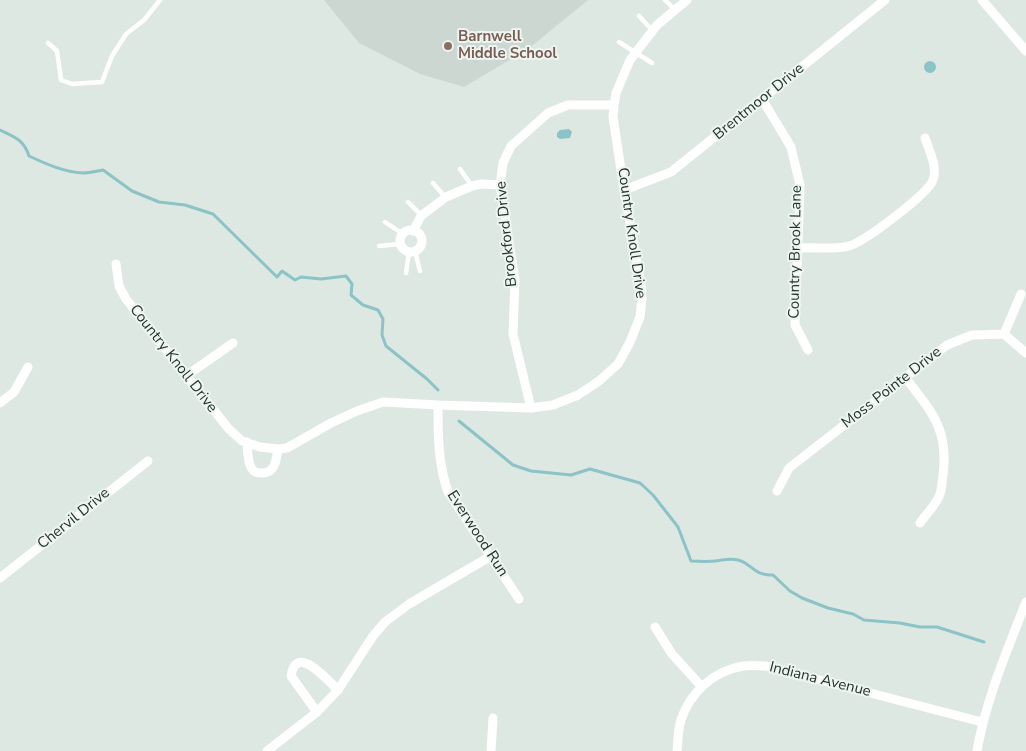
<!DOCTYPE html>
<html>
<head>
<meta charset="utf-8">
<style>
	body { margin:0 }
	canvas { display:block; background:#dee8e2 }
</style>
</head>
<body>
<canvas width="1026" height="751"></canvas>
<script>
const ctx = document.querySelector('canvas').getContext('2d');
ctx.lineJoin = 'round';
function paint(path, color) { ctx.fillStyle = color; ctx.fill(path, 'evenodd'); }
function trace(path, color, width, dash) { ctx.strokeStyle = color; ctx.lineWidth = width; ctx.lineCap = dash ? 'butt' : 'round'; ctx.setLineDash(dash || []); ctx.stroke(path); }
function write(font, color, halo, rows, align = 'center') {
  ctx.font = font + ' "Nunito Sans",sans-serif'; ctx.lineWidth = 4; ctx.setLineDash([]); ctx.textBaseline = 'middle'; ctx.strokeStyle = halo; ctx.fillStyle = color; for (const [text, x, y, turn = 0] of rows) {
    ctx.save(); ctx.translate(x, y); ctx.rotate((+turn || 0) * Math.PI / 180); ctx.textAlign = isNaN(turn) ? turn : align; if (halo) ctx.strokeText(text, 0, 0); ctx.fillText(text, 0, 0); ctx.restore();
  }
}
paint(new Path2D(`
	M324 0H588L528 49 464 87 420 74 359 43Z`), '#cdd7d1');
paint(new Path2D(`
	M924 67a6 6 0 1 1 12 0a6 6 0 1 1-12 0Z
	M569 129 572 132 570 138 560 139 557 137V133L560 130Z`), '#8cc3c7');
trace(new Path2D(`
	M0 130C15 137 24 140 29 156 46 164 64 172 83 173 90 173 97 171 103 170L132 191 159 202 185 205 213 214 277 277 282 271 295 280 301 277 321 279 346 276 352 284 351 295 363 305 378 310 383 319 382 335 386 346 427 379 438 390
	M459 421 513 465 531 471 571 475 590 469 640 483 653 495 678 527 691 561C699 561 707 562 715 561 723 560 730 558 738 560 753 564 752 575 773 575L790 591 802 598 828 608 853 614 864 620 900 623 920 627H937L984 642`), '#8cc3c7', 3);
trace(new Path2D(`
	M665 0 675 10
	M639 16 653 31
	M619 42 652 63
	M48 43 57 51 61 80 72 84 102 82 112 56 126 34 144 20 160 0
	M460 169 472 186
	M433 183 445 197
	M408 202 421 215
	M385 222 403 234
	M379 246 400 244
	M415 251 420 271
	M406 273 409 252`), '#fff', 4.5);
trace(new Path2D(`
	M982 0 1026 51
	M762 99 791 147 800 185 795 325 808 350
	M624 190 671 172 885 0
	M400 241a11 11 0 1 1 22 0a11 11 0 1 1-22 0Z
	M413 231 421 216 446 197 472 186 481 184 500 185
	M799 248C814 247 834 250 849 246 864 242 928 194 933 180 938 168 929 150 925 138
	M116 264 119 286 126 299 228 428 242 441 260 447 278 449 287 448 331 423 357 411 383 402 438 405 531 408 553 405 578 395 599 381 618 364 630 342 640 317 642 298 641 285 624 190 613 117 614 105 616 93 630 60 657 25 687 0
	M1004 334 1021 294
	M186 376 233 343
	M905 377C931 411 949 429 943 475 942 481 942 488 940 494 937 504 926 514 920 523
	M0 403 14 392 28 367
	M438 405C438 435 438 464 448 492L519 599
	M531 408 513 334 515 280 500 185 503 163 511 146 548 113 568 105H614
	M247 442C248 451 247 462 252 469 255 473 258 473 263 473 276 472 276 459 278 449
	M777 491 789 468 947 345 972 335 1004 334 1026 353
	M0 578 148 461
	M655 627 672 654 701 686
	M317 712 291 676C296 642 328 681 338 690
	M267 751 317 712 338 690 373 636 385 622 409 604 491 556
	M491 751 493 718
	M677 751C678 741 678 729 681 720 690 692 714 671 743 666 750 665 759 666 766 666L982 722
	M977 751C986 699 1007 651 1026 602`), '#fff', 9);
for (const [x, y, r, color] of [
	[448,46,5,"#8d6e63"]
]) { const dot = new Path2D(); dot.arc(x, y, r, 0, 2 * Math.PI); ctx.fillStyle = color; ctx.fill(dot); trace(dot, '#eef5f1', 2); }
write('bold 15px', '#785e54', '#eef5f1', [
	["Barnwell",458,37],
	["Middle School",458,54]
], 'left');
write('15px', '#22352e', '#eef5f1', [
	["Brentmoor Drive",759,102,-39],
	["Country Knoll Drive",631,233,82],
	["Brookford Drive",507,234,-96],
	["Country Brook Lane",796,252,-89],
	["Country Knoll Drive",173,359,52],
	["Moss Pointe Drive",892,388,-38],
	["Chervil Drive",74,519,-39],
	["Everwood Run",477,534,57],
	["Indiana Avenue",820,680,14]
]);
</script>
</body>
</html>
